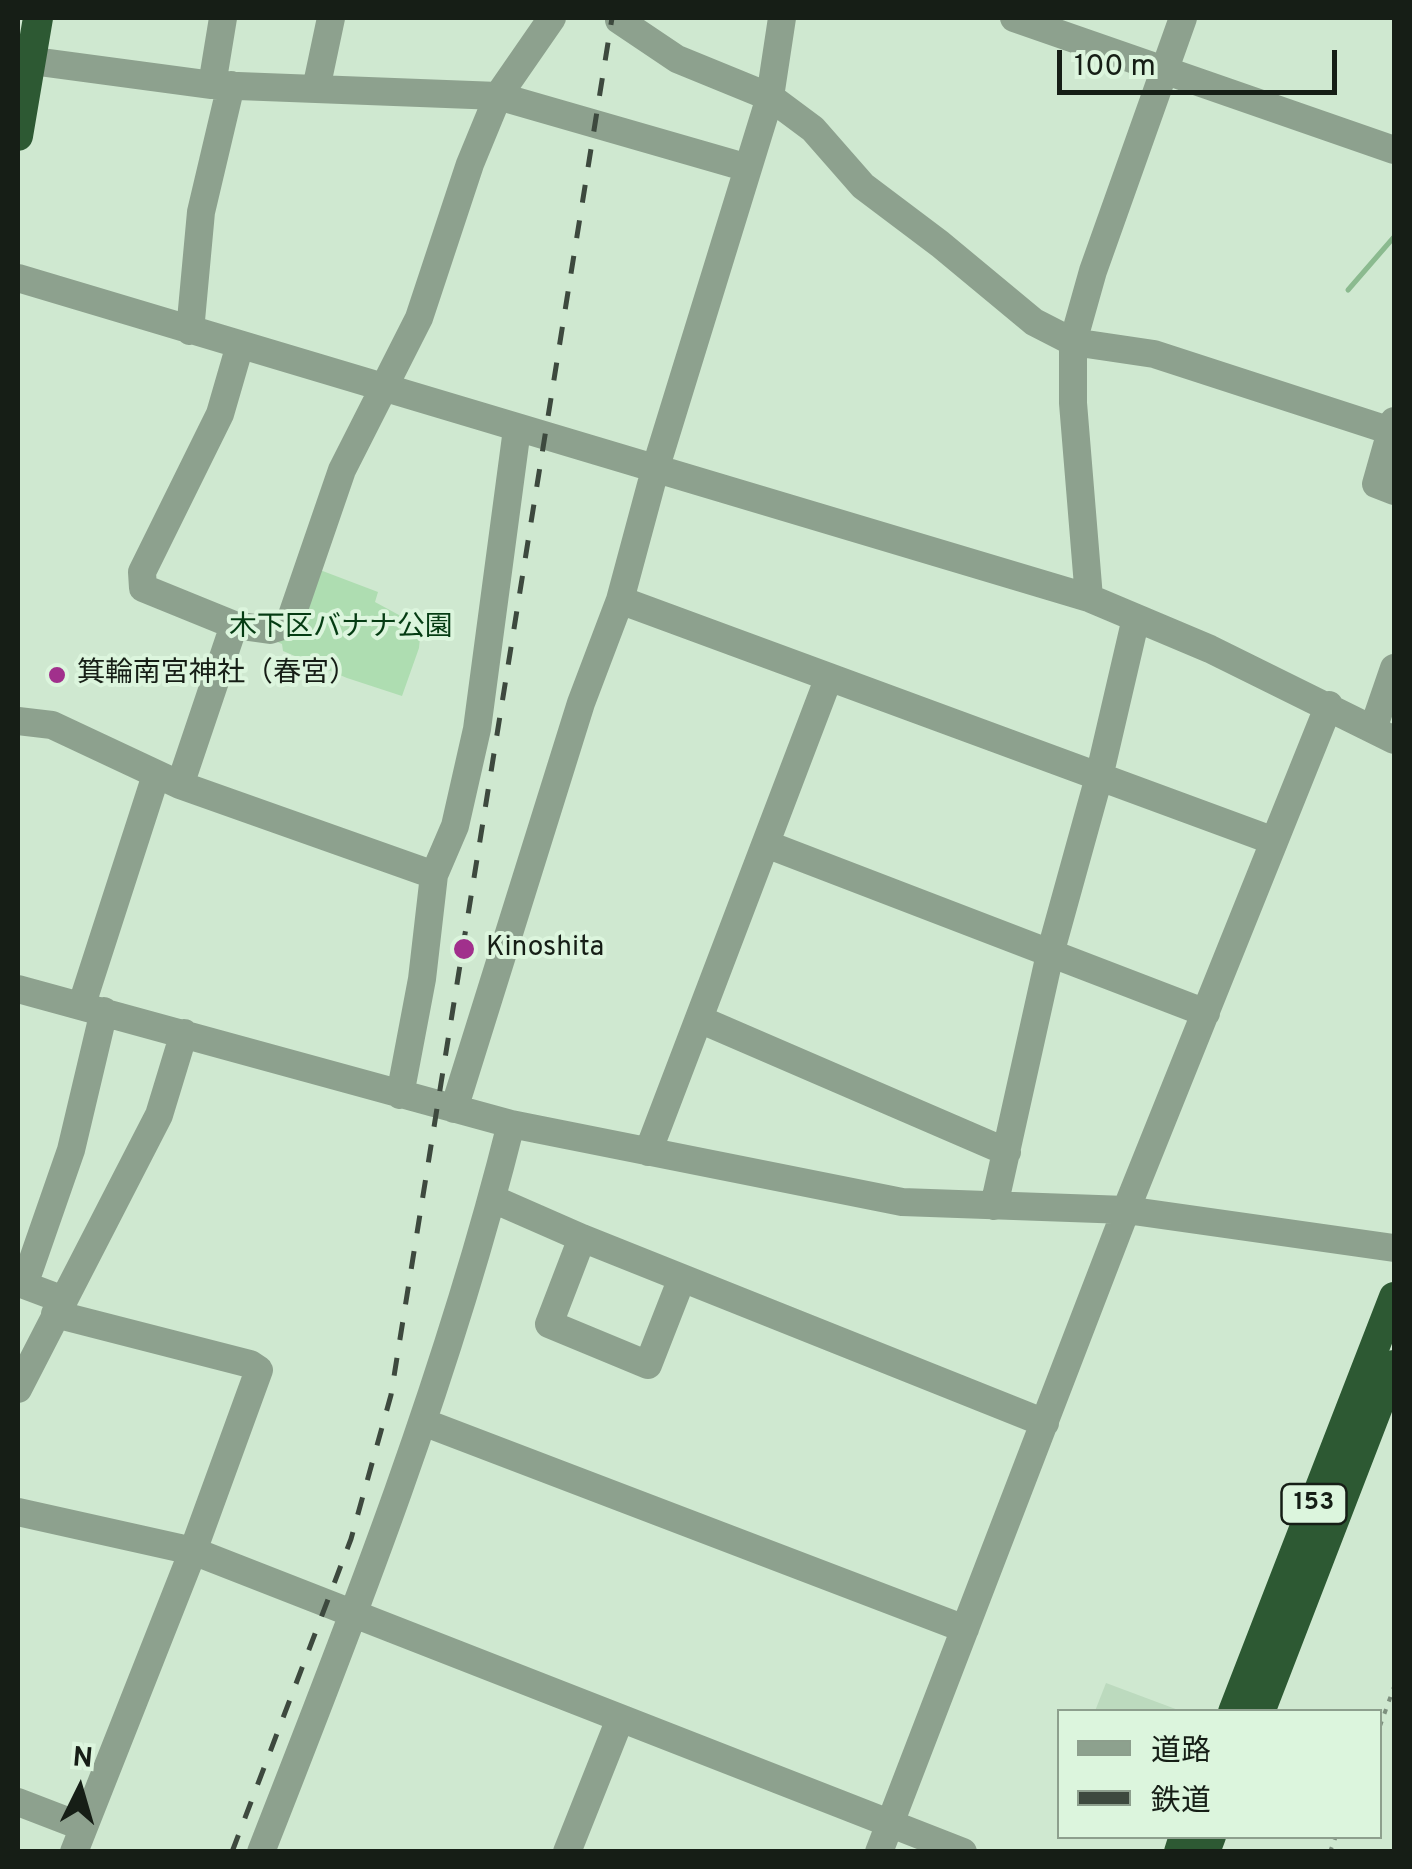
<!DOCTYPE html>
<html>
<head>
<meta charset="utf-8">
<style>
	body { margin:0 }
	#map { position:relative; width:1412px; height:1869px; overflow:hidden; background:#cfe8d0; font-family:Overpass,"Noto Sans JP",sans-serif }
	canvas { display:block }
	.frame { position:absolute; inset:0; border:20px solid #161e16; pointer-events:none }
	.legend { position:absolute; left:1057px; top:1709px; width:325px; height:130px; box-sizing:border-box; background:#dcf5dd; border:2px solid #8d9f8d; margin:0; padding:12px 18px; list-style:none; font-size:30px; color:#161e16 }
	.legend li { display:flex; align-items:center; gap:20px; height:50px }
	.legend b { width:50px; border:2px solid #8d9f8d }
	.north { position:absolute; left:30px; top:1739px; width:100px; height:100px; -webkit-text-stroke:8px #dcf5dd; paint-order:stroke; rotate:5deg; font-size:28px; font-weight:700; line-height:40px; text-align:center; color:#161e16 }
	.north::after { content:''; display:block; margin:auto; width:35px; height:45px; background:#161e16; clip-path:polygon(50% 0,100% 100%,50% 72%,0 100%) }
	.scale { position:absolute; left:1057px; top:50px; width:280px; height:45px; box-sizing:border-box; border:5px solid #161e16; border-top:0; padding-left:12px; font-size:30px; line-height:35px; white-space:nowrap; color:#161e16; -webkit-text-stroke:8px #dcf5dd; paint-order:stroke }
</style>
</head>
<body>
<div id="map">
<canvas width="1412" height="1869"></canvas>
<div class="frame"></div>
<ul class="legend">
<li><b style="height:12px;background:#8da18e"></b>道路</li>
<li><b style="height:12px;background:#3d493e"></b>鉄道</li>
</ul>
<div class="north">N</div>
<div class="scale">100 m</div>
</div>
<script>
const ctx = document.querySelector('canvas').getContext('2d');
ctx.lineJoin = 'round';
function paint(path, color) { ctx.fillStyle = color; ctx.fill(path, 'evenodd'); }
function trace(path, color, width, dash) { ctx.strokeStyle = color; ctx.lineWidth = width; ctx.lineCap = dash ? 'butt' : 'round'; ctx.setLineDash(dash || []); ctx.stroke(path); }
function write(font, color, halo, rows, align = 'center') {
  ctx.font = font + ' Overpass,"Noto Sans JP",sans-serif'; ctx.lineWidth = 8; ctx.setLineDash([]); ctx.textBaseline = 'middle'; ctx.strokeStyle = halo; ctx.fillStyle = color; for (const [text, x, y, turn = 0] of rows) {
    ctx.save(); ctx.translate(x, y); ctx.rotate((+turn || 0) * Math.PI / 180); ctx.textAlign = isNaN(turn) ? turn : align; if (halo) ctx.strokeText(text, 0, 0); ctx.fillText(text, 0, 0); ctx.restore();
  }
}
paint(new Path2D(`
	M1106 1683 1181 1711H1095Z`), '#bcdabe');
paint(new Path2D(`
	M320 570 378 592 375 602 421 627 419 648 402 696 347 678 283 651 282 644 253 631 264 632Z`), '#aeddb1');
trace(new Path2D(`
	M1348 290 1394 237`), '#8bba8f', 5);
trace(new Path2D(`
	M1380 1726 1394 1687
	M1330 1852 1336 1836`), '#7d8f7e', 4, [5, 8]);
trace(new Path2D(`
	M1014 18 1394 150
	M619 20 677 59 770 97 813 129 863 186 940 244 1034 322 1073 342 1154 354 1391 431 1394 421
	M18 59 212 85 498 96 748 168
	M212 85 223 18
	M316 89 331 18
	M18 278 1089 598 1210 649 1394 740
	M190 331 201 212 231 85
	M1391 431 1376 484 1394 491
	M1089 598 1073 403V342L1093 271 1183 18
	M620 600 1274 841
	M234 625 143 588 142 572 220 414 240 345
	M18 721 52 725 180 785 434 875
	M1373 729 1394 668
	M180 785 234 625 270 630 289 624 342 470 419 318 470 164 498 96 552 18
	M766 844 1206 1013
	M18 989 511 1124 902 1202 1126 1210 1394 1248
	M82 1004 156 775
	M699 1019 1007 1152
	M400 1095 422 979 434 875 455 826 477 729 517 429
	M454 1109 581 703 620 600 655 470 770 97 782 18
	M648 1152 829 677
	M493 1199 582 1238 1045 1423
	M994 1206 1050 954 1099 777 1136 618
	M582 1238 549 1324 648 1365 682 1278
	M64 1300 24 1285 71 1150 104 1011
	M55 1314 250 1364 259 1370 193 1551 74 1852
	M18 1389 159 1115 184 1033
	M423 1422 965 1629
	M18 1512 193 1551 963 1852
	M18 1802 83 1827
	M261 1852C355 1613 449 1373 511 1124
	M567 1852 620 1719
	M879 1852 1126 1210 1329 705`), '#8da18e', 28);
trace(new Path2D(`
	M18 136 38 18
	M1233 1712 1394 1297
	M1260 1712 1394 1365
	M1179 1852 1184 1836
	M1205 1852 1211 1836`), '#2d5933', 30);
trace(new Path2D(`
	M232 1852 351 1539 391 1395 612 18`), '#3d493e', 5, [18, 18]);
for (const [x, y, r, color] of [
	[57,675,10,"#a1308c"],
	[464,949,12,"#a1308c"]
]) { const dot = new Path2D(); dot.arc(x, y, r, 0, 2 * Math.PI); ctx.fillStyle = color; ctx.fill(dot); trace(dot, '#dcf5dd', 4); }
for (const [x, y, w] of [
	[1314,1504,65]
]) { const box = new Path2D(); box.roundRect(x - w / 2, y - 20, w, 40, 8); ctx.fillStyle = '#dcf5dd'; ctx.fill(box); trace(box, '#161e16', 2.5); }
write('bold 25px', '#161e16', null, [
	["153",1314,1504]
]);
write('28px', '#053c13', '#dcf5dd', [
	["木下区バナナ公園",341,629]
]);
write('28px', '#161e16', '#dcf5dd', [
	["箕輪南宮神社（春宮）",77,675],
	["Kinoshita",486,949]
], 'left');
</script>
</body>
</html>
